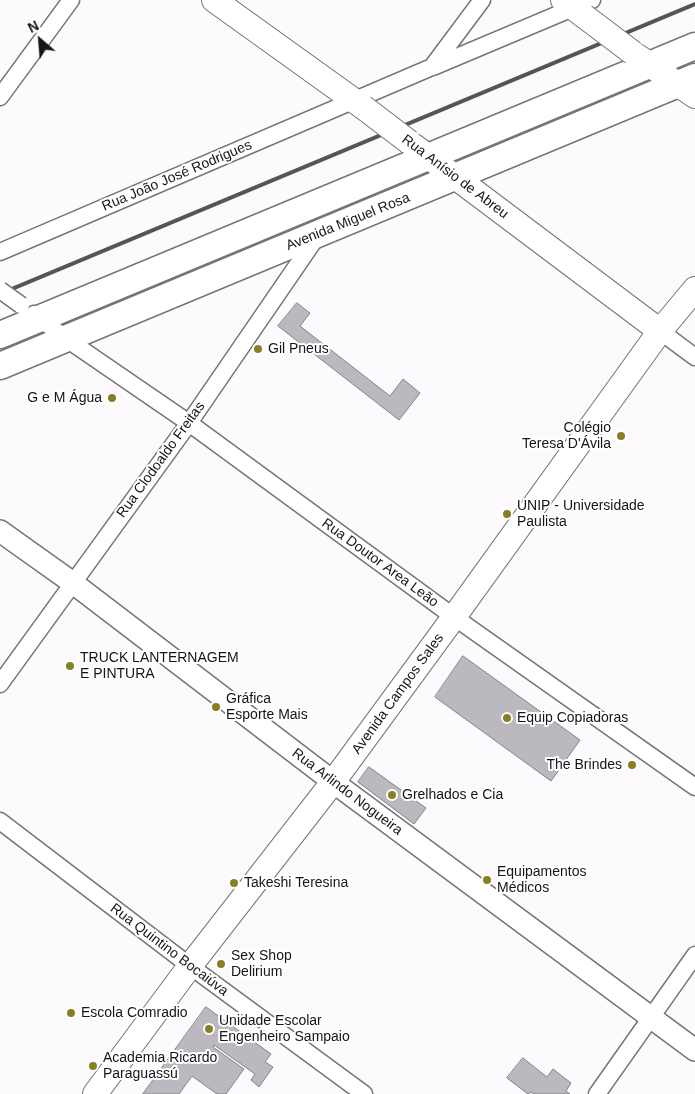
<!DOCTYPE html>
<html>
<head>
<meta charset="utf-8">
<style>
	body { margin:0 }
	#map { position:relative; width:695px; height:1094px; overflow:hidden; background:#fdfafe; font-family:Arial,sans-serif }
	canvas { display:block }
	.north { position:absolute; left:15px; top:15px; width:50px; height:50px; -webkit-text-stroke:4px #fff; paint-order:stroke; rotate:333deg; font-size:14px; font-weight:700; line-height:20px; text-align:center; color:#161417 }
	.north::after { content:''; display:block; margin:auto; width:18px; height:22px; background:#161417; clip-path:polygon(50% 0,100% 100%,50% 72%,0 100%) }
</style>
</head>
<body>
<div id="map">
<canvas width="695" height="1094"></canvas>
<div class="north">N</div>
</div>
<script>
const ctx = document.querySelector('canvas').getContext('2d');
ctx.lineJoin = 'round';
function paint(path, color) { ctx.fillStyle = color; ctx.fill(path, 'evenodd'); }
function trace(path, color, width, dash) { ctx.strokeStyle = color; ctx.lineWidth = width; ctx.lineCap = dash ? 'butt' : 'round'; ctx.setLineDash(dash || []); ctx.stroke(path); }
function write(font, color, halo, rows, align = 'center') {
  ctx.font = font + ' Arial,sans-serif'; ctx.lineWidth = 4; ctx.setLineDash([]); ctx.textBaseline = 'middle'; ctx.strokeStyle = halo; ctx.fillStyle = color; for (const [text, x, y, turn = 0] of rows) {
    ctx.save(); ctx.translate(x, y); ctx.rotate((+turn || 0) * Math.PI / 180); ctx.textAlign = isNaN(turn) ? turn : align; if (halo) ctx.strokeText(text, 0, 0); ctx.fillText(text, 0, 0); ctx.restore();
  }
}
const building = new Path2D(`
	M297 303 310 313 300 326 390 396 403 379 420 393 399 420 278 326Z
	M463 656 580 740 551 781 435 697Z
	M369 767 426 808 414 824 358 782Z
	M206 1007 271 1054 265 1062 273 1067 259 1087 251 1080 255 1074 214 1045 213 1047 244 1069 226 1094H217L192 1076 179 1094H143Z
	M523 1058 547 1077 553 1069 571 1083 566 1091 570 1094H534L531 1092 528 1094 507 1078Z`);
paint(building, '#bcb8bf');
trace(building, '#868288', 1);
const minor = new Path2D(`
	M433 67 592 0
	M0 97 71 0
	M0 252 432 67 482 0
	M34 314 65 338 189 423 454 617 695 787
	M660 331 695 357
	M0 684 189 423 318 235
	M0 821 190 966 364 1094
	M597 1094 695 955`);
const tertiary = new Path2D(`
	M0 531 73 583 344 790 695 1050`);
const secondary = new Path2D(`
	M214 0 363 107
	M563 0 584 16
	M637 56 695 96
	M414 146 660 331
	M95 1094 190 966 333 782 454 617 660 331 695 289`);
const primary = new Path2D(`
	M0 335 695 46
	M0 366 695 77`);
trace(minor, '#777479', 19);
trace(tertiary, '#777479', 24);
trace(secondary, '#777479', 26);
trace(primary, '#777479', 29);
trace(minor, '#fff', 16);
trace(tertiary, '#fff', 21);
trace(secondary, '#fff', 24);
trace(primary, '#fff', 26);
trace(new Path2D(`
	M0 294 695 4`), '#565457', 4);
const minorBridge = new Path2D(`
	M0 290 21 305`);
const secondaryBridge = new Path2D(`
	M584 16 633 53
	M363 107 409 142`);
trace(minorBridge, '#777479', 19, []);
trace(secondaryBridge, '#777479', 26, []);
trace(minorBridge, '#fff', 16);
trace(secondaryBridge, '#fff', 24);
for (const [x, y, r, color] of [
	[258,349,5,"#887e24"],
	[112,398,5,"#887e24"],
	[621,436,5,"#887e24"],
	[507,514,5,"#887e24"],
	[70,666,5,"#887e24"],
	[216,707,5,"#887e24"],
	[507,718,5,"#887e24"],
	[632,765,5,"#887e24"],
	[392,795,5,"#887e24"],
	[487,880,5,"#887e24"],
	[234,883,5,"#887e24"],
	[221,964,5,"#887e24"],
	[71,1013,5,"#887e24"],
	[209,1029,5,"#887e24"],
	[93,1066,5,"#887e24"]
]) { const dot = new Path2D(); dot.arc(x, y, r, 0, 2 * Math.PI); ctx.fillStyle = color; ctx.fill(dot); trace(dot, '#fff', 2); }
write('14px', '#161417', '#fff', [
	["Rua João José Rodrigues",177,176,-23],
	["Rua Anísio de Abreu",455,177,37],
	["Avenida Miguel Rosa",348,222,-22],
	["Rua Clodoaldo Freitas",161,460,-54],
	["Rua Doutor Area Leão",380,563,36],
	["Avenida Campos Sales",398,694,-54],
	["Rua Arlindo Nogueira",347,792,37],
	["Rua Quintino Bocaiúva",169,950,37]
]);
write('14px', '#161417', '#fff', [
	["Gil Pneus",268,349],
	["G e M Água",102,398,"right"],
	["Colégio",611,428,"right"],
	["Teresa D'Ávila",611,444,"right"],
	["UNIP - Universidade",517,506],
	["Paulista",517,522],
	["TRUCK LANTERNAGEM",80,658],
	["E PINTURA",80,674],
	["Gráfica",226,699],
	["Esporte Mais",226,715],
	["Equip Copiadoras",517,718],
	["The Brindes",622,765,"right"],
	["Grelhados e Cia",402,795],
	["Equipamentos",497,872],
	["Médicos",497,888],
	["Takeshi Teresina",244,883],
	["Sex Shop",231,956],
	["Delirium",231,972],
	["Escola Comradio",81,1013],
	["Unidade Escolar",219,1021],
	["Engenheiro Sampaio",219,1037],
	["Academia Ricardo",103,1058],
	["Paraguassú",103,1074]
], 'left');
</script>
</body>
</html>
